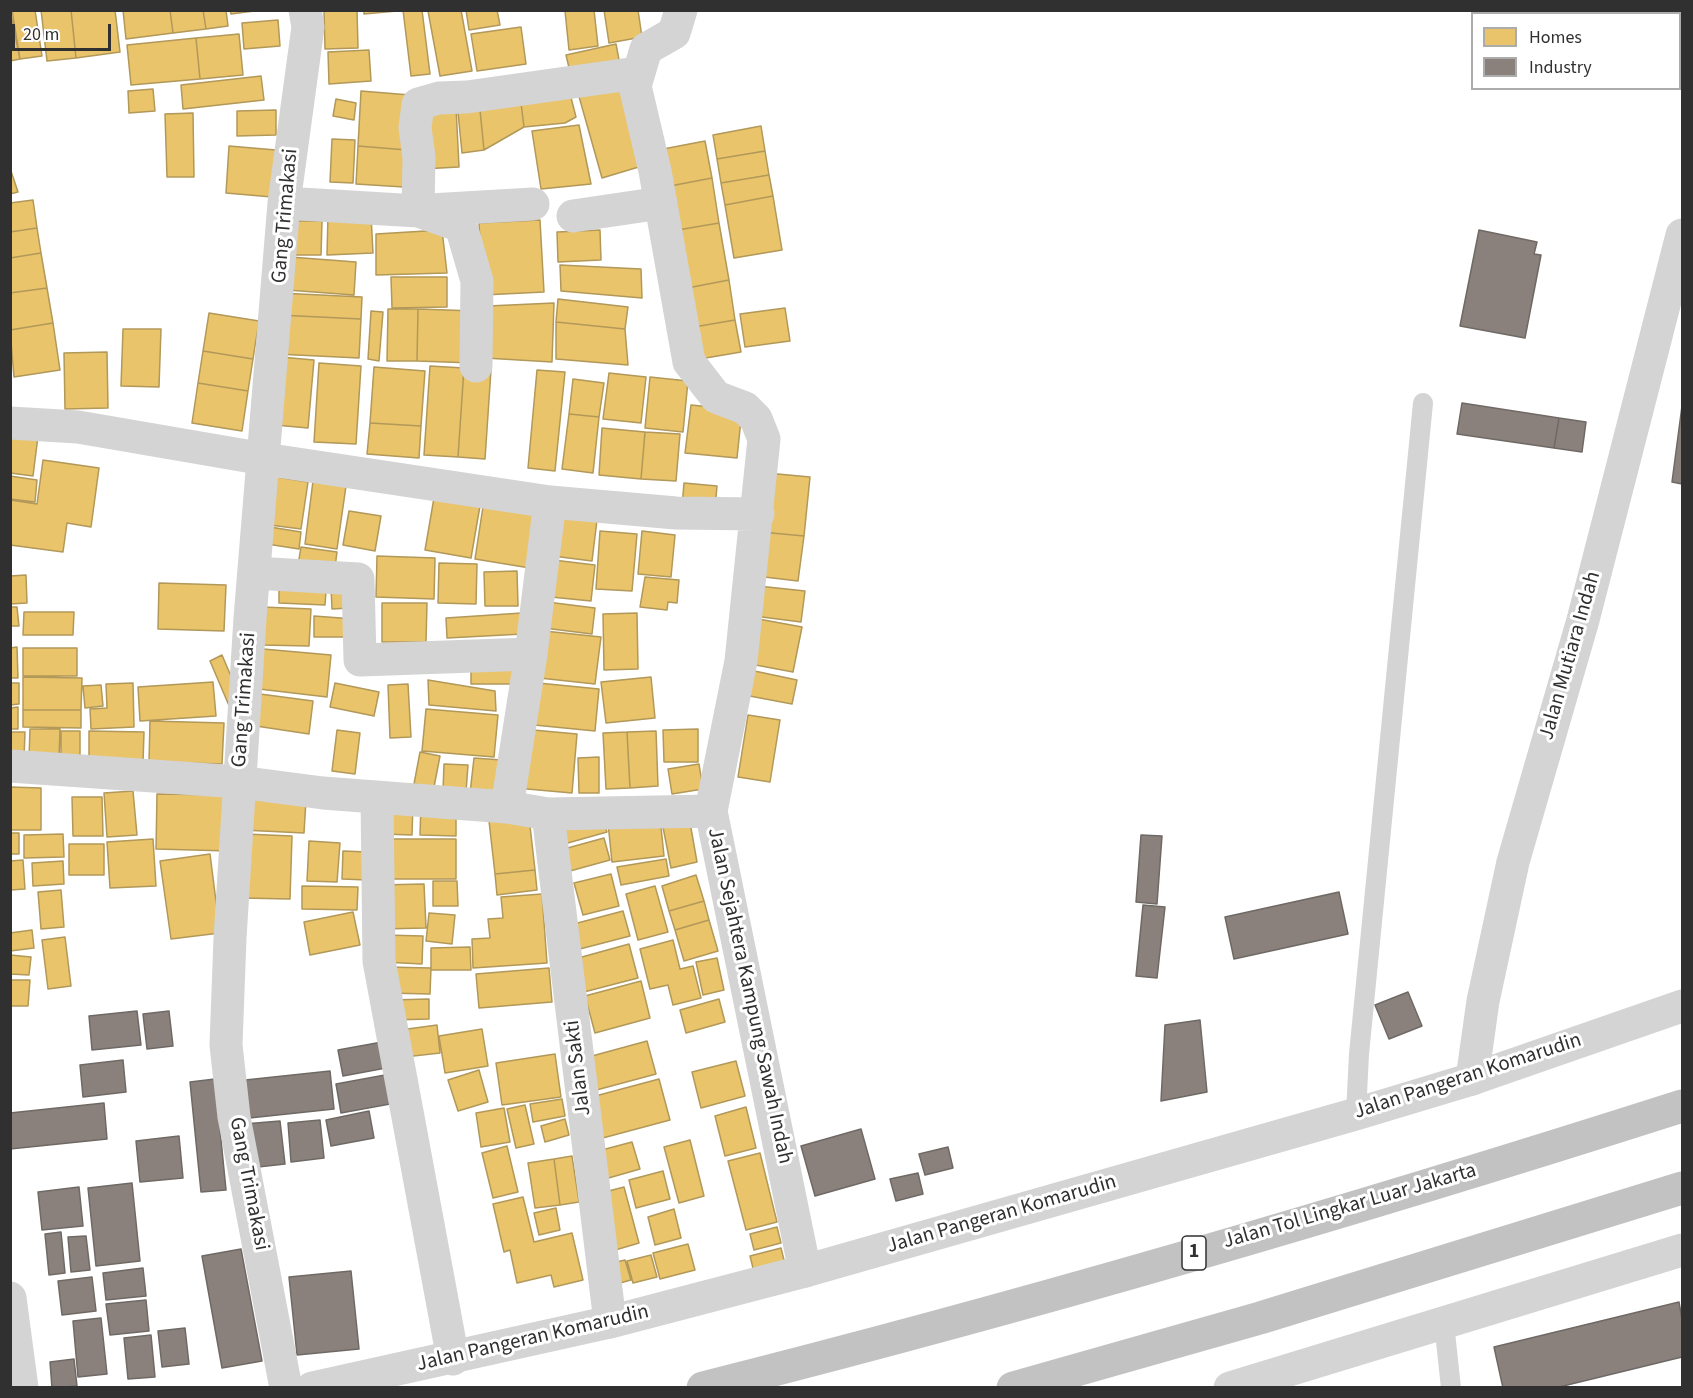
<!DOCTYPE html>
<html>
<head>
<meta charset="utf-8">
<style>
	body { margin:0 }
	#map { position:relative; width:1693px; height:1398px; overflow:hidden; background:#fff; font-family:"Source Sans 3",sans-serif }
	canvas { display:block }
	.frame { position:absolute; inset:0; border:12px solid #303030; pointer-events:none }
	.legend { position:absolute; left:1471px; top:12px; width:210px; height:78px; box-sizing:border-box; background:#fff; border:2px solid #acacac; margin:0; padding:8px 10px; list-style:none; font-size:18px; color:#303030 }
	.legend li { display:flex; align-items:center; gap:12px; height:30px }
	.legend b { width:30px; border:2px solid #acacac }
	.scale { position:absolute; left:12px; top:24px; width:99px; height:27px; box-sizing:border-box; border:3px solid #303030; border-top:0; padding-left:8px; font-size:18px; line-height:21px; white-space:nowrap; color:#303030; -webkit-text-stroke:4px #fff; paint-order:stroke }
</style>
</head>
<body>
<div id="map">
<canvas width="1693" height="1398"></canvas>
<div class="frame"></div>
<ul class="legend">
<li><b style="height:16px;background:#e9c46a"></b>Homes</li>
<li><b style="height:16px;background:#8a817c"></b>Industry</li>
</ul>
<div class="scale">20 m</div>
</div>
<script>
const ctx = document.querySelector('canvas').getContext('2d');
ctx.lineJoin = 'round';
function paint(path, color) { ctx.fillStyle = color; ctx.fill(path, 'evenodd'); }
function trace(path, color, width, dash) { ctx.strokeStyle = color; ctx.lineWidth = width; ctx.lineCap = dash ? 'butt' : 'round'; ctx.setLineDash(dash || []); ctx.stroke(path); }
function write(font, color, halo, rows, align = 'center') {
  ctx.font = font + ' "Source Sans 3",sans-serif'; ctx.lineWidth = 6; ctx.setLineDash([]); ctx.textBaseline = 'middle'; ctx.strokeStyle = halo; ctx.fillStyle = color; for (const [text, x, y, turn = 0] of rows) {
    ctx.save(); ctx.translate(x, y); ctx.rotate((+turn || 0) * Math.PI / 180); ctx.textAlign = isNaN(turn) ? turn : align; if (halo) ctx.strokeText(text, 0, 0); ctx.fillText(text, 0, 0); ctx.restore();
  }
}
const homes = new Path2D(`
	M10 10 20 59 10 61Z
	M12 10H35L42 56 20 59Z
	M41 10H71L76 58 47 61Z
	M71 10H115L120 52 76 58Z
	M123 10H170L173 33 126 39Z
	M170 10H203L206 29 173 33Z
	M203 10H226L228 26 206 29Z
	M230 10H262L231 14Z
	M324 10H357L358 48 325 49Z
	M364 10H397V11L364 14Z
	M403 10H422L430 74 411 76Z
	M461 10 472 71 440 76 428 11Z
	M466 10H497L500 25 469 30Z
	M594 10 598 46 569 50 565 11Z
	M604 10H638L642 37 609 43Z
	M278 20 280 46 244 49 242 23Z
	M521 27 526 64 477 71 471 34Z
	M239 34 243 75 200 79 196 38Z
	M196 38 200 79 131 85 127 45Z
	M616 44 620 65 571 76 566 55Z
	M369 50 371 81 329 84 328 52Z
	M261 76 264 100 183 109 181 85Z
	M618 81 642 166 602 178 578 93Z
	M568 86 576 117 565 123 524 127 520 95Z
	M153 89 155 111 129 113 128 91Z
	M361 91 410 95 407 150 358 146Z
	M520 95 524 127 484 150 479 100Z
	M336 99 356 103 354 120 333 116Z
	M479 100 484 150 462 153 457 102Z
	M456 107 459 167 422 169 419 109Z
	M276 110V135L237 136V111Z
	M193 113 194 177H167L165 114Z
	M579 125 591 184 541 189 532 131Z
	M761 126 765 151 717 159 713 135Z
	M332 139 355 140 353 183 330 182Z
	M705 141 712 178 665 187 658 150Z
	M229 146 276 150 272 197 226 193Z
	M358 146 407 150 404 187 356 184Z
	M765 151 769 175 721 183 717 159Z
	M10 168 18 192 10 194Z
	M769 175 773 196 725 205 721 183Z
	M712 178 719 223 672 231 665 187Z
	M773 196 782 250 734 258 725 205Z
	M33 200 37 228 10 232V203Z
	M328 215H371L373 253 327 255Z
	M540 220 544 292 483 295 479 223Z
	M290 221H322L321 255H290Z
	M719 223 729 280 682 289 672 231Z
	M37 228 41 253 10 258V232Z
	M442 230 447 273 376 275V234Z
	M600 230 601 260 558 262 557 232Z
	M41 253 47 288 10 293V258Z
	M290 257 356 262 354 295 287 290Z
	M560 265 641 269 642 298 561 291Z
	M391 277H447V307L392 308Z
	M729 280 735 320 688 328 682 289Z
	M47 288 53 323 10 330V293Z
	M279 293 362 297 361 319 278 315Z
	M558 299 628 307 625 329 556 322Z
	M554 303 552 362 485 358 488 306Z
	M785 308 790 341 745 347 740 314Z
	M388 309H418L417 361H387Z
	M418 309 475 311 473 363 417 361Z
	M371 311 383 312 379 361 368 359Z
	M209 313 259 321 253 359 203 351Z
	M278 315 361 319 359 358 276 354Z
	M735 320 741 352 694 360 688 328Z
	M556 322 625 329 628 365 556 359Z
	M53 323 60 370 14 377 10 330Z
	M123 329H161L159 387 121 386Z
	M203 351 253 359 248 391 198 383Z
	M107 352 108 408 65 409 64 353Z
	M280 357 314 360 308 428 275 425Z
	M319 363 361 366 356 444 314 442Z
	M430 366 464 368 458 457 424 455Z
	M374 367 425 371 421 426 370 423Z
	M464 368 491 370 485 459 458 457Z
	M537 370 565 372 555 471 528 468Z
	M609 373 646 377 641 423 603 419Z
	M650 377 688 381 683 432 645 428Z
	M573 379 604 383 599 417 569 414Z
	M198 383 248 391 242 431 192 423Z
	M691 405 742 410 737 458 685 453Z
	M569 414 599 417 593 473 562 469Z
	M370 423 421 426 419 458 367 454Z
	M602 428 645 432 641 479 599 475Z
	M10 432 38 436 33 476 10 473Z
	M645 432 680 434 676 481 641 479Z
	M43 460 99 468 91 527 67 523 63 552 10 545V500L37 504Z
	M767 473 810 477 804 536 761 532Z
	M10 476 37 480 35 502 10 499Z
	M277 477 308 482 301 529 270 525Z
	M313 481 346 486 337 549 305 544Z
	M684 483 717 486 715 509 682 507Z
	M435 492 481 500 471 558 425 550Z
	M484 500 539 508 530 568 475 559Z
	M551 507 598 512 592 561 545 555Z
	M349 511 381 516 375 551 343 545Z
	M270 527 301 532 299 549 267 544Z
	M600 531 637 534 632 591 596 589Z
	M642 531 675 535 671 577 638 574Z
	M761 532 804 536 798 581 756 576Z
	M301 547 337 552 334 575 297 571Z
	M377 556 435 558 434 599 376 597Z
	M545 559 595 565 591 601 541 596Z
	M439 563 477 564 476 604 438 603Z
	M517 571 518 606H485L484 572Z
	M26 575 27 603 10 604V576Z
	M645 577 679 580 677 603 668 602 667 610 640 607Z
	M159 583 226 585 224 631 158 629Z
	M758 586 805 591 801 622 754 616Z
	M349 587 350 608 332 609 331 588Z
	M279 590 326 591 325 605 279 603Z
	M539 601 595 608 592 634 536 627Z
	M382 603H427L426 642H382Z
	M10 607H17L19 626H10Z
	M262 607 311 609 309 646 261 645Z
	M24 612H74L73 635H23Z
	M522 613 523 634 447 638 446 618Z
	M637 613 638 669 604 670 603 614Z
	M314 616 354 619 351 637H314Z
	M753 618 802 627 793 672 745 663Z
	M535 630 601 637 595 684 530 677Z
	M17 647 18 678H10V648Z
	M23 648H77V676H23Z
	M263 649 331 655 327 697 259 689Z
	M222 655 242 702 230 708 210 661Z
	M517 659V684H471V662Z
	M745 669 797 680 792 704 739 694Z
	M23 677 82 678 81 710H23Z
	M651 677 655 718 606 723 601 682Z
	M428 680 495 691 496 711 429 705Z
	M213 682 216 716 140 721 138 687Z
	M528 682 599 689 595 731 524 724Z
	M10 683H19V704L10 705Z
	M133 683 134 727 91 729 90 709 107 708 106 684Z
	M335 683 379 692 374 716 330 707Z
	M408 684 411 737 390 738 388 685Z
	M101 685 103 706 85 708 83 686Z
	M260 694 313 701 309 734 256 726Z
	M18 707V729H10V708Z
	M426 709 498 715 494 757 422 751Z
	M23 710H81V728L23 727Z
	M748 715 780 720 770 782 738 777Z
	M150 721 224 723 222 764 149 762Z
	M30 729H60L59 759 29 758Z
	M522 729 577 734 572 793 516 788Z
	M698 729V762H664L663 730Z
	M337 730 360 733 355 774 332 771Z
	M61 731H80V760H61Z
	M89 731 144 732 143 763 89 762Z
	M656 731 658 786 630 788 627 732Z
	M10 732H25L24 759H10Z
	M627 732 630 788 606 789 603 733Z
	M420 752 440 756 434 787 414 784Z
	M599 757V793H579L578 758Z
	M474 758 502 760 498 795 470 793Z
	M444 764 468 765 466 792 443 791Z
	M699 764 703 789 672 794 668 769Z
	M10 787 41 788V830H10Z
	M133 791 137 835 107 837 104 793Z
	M157 794 231 795 229 851 156 849Z
	M72 797H102L103 836H73Z
	M244 797 306 800 304 833 242 830Z
	M383 803 413 804 412 835 382 834Z
	M421 804 456 805V836L420 835Z
	M601 813 607 832 557 846 552 827Z
	M529 817 535 870 495 874 489 821Z
	M660 817 664 856 612 862 608 823Z
	M689 817 697 862 671 868 662 822Z
	M10 833H19V854H10Z
	M63 834 64 857 24 858V835Z
	M245 834 292 836 290 899 242 898Z
	M604 838 610 860 559 874 553 852Z
	M153 839 156 886 110 888 107 842Z
	M385 839H456V879H385Z
	M309 841 340 843 337 882 307 881Z
	M69 844H104V875H69Z
	M343 851 368 852 367 880 342 879Z
	M210 854 220 933 171 939 160 861Z
	M666 859 669 876 621 885 617 867Z
	M23 860 25 889 10 890V861Z
	M63 861 64 884 33 886 32 863Z
	M535 870 537 890 497 895 495 874Z
	M611 874 619 906 583 915 574 883Z
	M696 875 704 901 669 911 662 886Z
	M433 881H457L458 906H433Z
	M424 884 426 928 381 929 379 885Z
	M302 886 358 887 357 910 302 909Z
	M655 886 668 932 638 940 626 894Z
	M61 890 64 927 41 929 38 892Z
	M542 894 547 963 473 968 472 939 490 938 488 919 503 918 501 897Z
	M704 901 709 920 675 930 669 911Z
	M623 911 630 936 576 950 570 925Z
	M353 912 360 945 310 955 304 922Z
	M429 913 455 915 452 944 426 941Z
	M709 920 718 951 684 961 675 930Z
	M32 930 34 948 10 951V933Z
	M384 935 423 936 422 964 383 962Z
	M65 937 71 986 48 989 42 940Z
	M673 940 680 969 693 966 701 998 673 1005 668 985 650 989 640 949Z
	M629 944 638 978 580 993 571 960Z
	M470 947 471 970H431V948Z
	M10 955 31 957 29 975 10 974Z
	M717 958 724 990 703 995 696 962Z
	M386 967 431 968 430 994 386 993Z
	M549 968 552 1002 479 1008 476 974Z
	M10 980H30L28 1006H10Z
	M641 981 650 1018 595 1033 585 996Z
	M429 999V1019L392 1020 390 1000Z
	M719 999 725 1022 686 1033 680 1010Z
	M437 1025 440 1053 396 1058 393 1031Z
	M482 1029 488 1066 445 1073 439 1036Z
	M647 1041 656 1074 589 1092 581 1059Z
	M555 1054 561 1097 502 1105 496 1063Z
	M736 1061 745 1096 701 1108 692 1072Z
	M479 1070 488 1102 458 1111 448 1080Z
	M659 1079 670 1120 599 1139 588 1098Z
	M562 1099 565 1116 533 1122 530 1104Z
	M525 1105 534 1144 516 1148 507 1109Z
	M746 1107 756 1148 725 1156 715 1116Z
	M504 1108 510 1142 481 1147 476 1113Z
	M565 1119 569 1135 545 1142 541 1126Z
	M690 1140 704 1196 679 1203 664 1147Z
	M632 1142 640 1169 605 1179 598 1151Z
	M507 1146 518 1192 493 1198 482 1153Z
	M760 1153 777 1222 746 1230 728 1161Z
	M572 1156 579 1202 560 1205 554 1159Z
	M554 1159 560 1205 535 1208 528 1163Z
	M663 1171 670 1199 636 1208 629 1180Z
	M624 1187 639 1243 612 1251 597 1194Z
	M523 1197 534 1242 572 1233 583 1280 554 1287 551 1275 517 1283 510 1250 504 1252 493 1204Z
	M556 1208 560 1230 539 1235 534 1213Z
	M674 1209 681 1238 655 1245 648 1217Z
	M777 1227 781 1243 754 1250 750 1234Z
	M688 1244 695 1270 660 1279 653 1253Z
	M781 1248 785 1264 754 1272 750 1256Z
	M651 1255 657 1277 633 1283 627 1261Z
	M625 1260 631 1280 609 1286 604 1265Z`);
paint(homes, '#e9c46a');
trace(homes, '#b29859', 1.5);
const industry = new Path2D(`
	M1479 230 1537 242 1534 254 1541 255 1525 338 1460 326Z
	M1462 403 1559 418 1554 448 1457 434Z
	M1682 406V484L1672 482Z
	M1559 418 1586 422 1582 452 1554 448Z
	M1141 835 1162 836 1157 904 1136 902Z
	M1339 892 1348 934 1234 959 1225 917Z
	M1143 905 1165 907 1157 978 1136 976Z
	M1408 992 1422 1026 1389 1039 1375 1005Z
	M137 1011 141 1045 92 1050 89 1016Z
	M169 1011 173 1046 147 1049 143 1014Z
	M1200 1020 1207 1092 1161 1101 1165 1025Z
	M382 1042 386 1068 343 1076 338 1050Z
	M123 1060 126 1092 83 1097 80 1065Z
	M330 1071 334 1109 240 1119 236 1081Z
	M385 1075 390 1104 341 1113 336 1084Z
	M215 1079 226 1190 201 1192 190 1082Z
	M104 1103 107 1139 10 1149V1113Z
	M369 1111 374 1138 331 1146 326 1120Z
	M320 1120 324 1158 291 1162 288 1123Z
	M280 1121 285 1164 249 1168 244 1124Z
	M861 1129 875 1179 815 1196 801 1146Z
	M179 1136 183 1178 140 1182 136 1141Z
	M948 1147 953 1168 925 1175 919 1154Z
	M918 1173 923 1194 896 1201 890 1179Z
	M132 1183 140 1261 96 1266 88 1188Z
	M79 1187 83 1226 42 1230 38 1192Z
	M61 1232 65 1273 49 1275 45 1234Z
	M86 1236 90 1270 71 1272 68 1237Z
	M241 1249 262 1361 222 1368 202 1256Z
	M143 1268 146 1296 106 1300 103 1273Z
	M351 1271 359 1349 297 1355 289 1277Z
	M92 1277 96 1311 62 1315 58 1281Z
	M146 1300 149 1331 110 1335 106 1304Z
	M1679 1302 1682 1319V1357L1555 1388H1503L1494 1347Z
	M101 1318 107 1374 78 1377 73 1321Z
	M185 1328 189 1364 162 1367 158 1331Z
	M151 1335 155 1377 128 1379 124 1338Z
	M74 1359 77 1386 52 1388 50 1362Z`);
paint(industry, '#8a817c');
trace(industry, '#6f6965', 1.5);
trace(new Path2D(`
	M1356 1114 1359 1054 1423 403
	M1444 1323 1451 1388`), '#d4d4d4', 20);
trace(new Path2D(`
	M681 10 674 33 646 49 635 86 655 171 689 362 716 397 745 408 756 419 764 439 741 661 711 811 805 1271
	M284 203 418 211 419 157 415 128 418 104 439 98 467 97 637 73
	M430 210 533 204
	M418 211 461 226 477 281 476 366
	M573 216 661 203
	M10 423 78 427 264 459 550 502 676 513 758 514
	M254 573 358 579 360 660 531 654
	M10 766 239 782 323 793 507 807 548 814 711 811
	M377 798 379 961 453 1359
	M507 807 531 654 550 502
	M548 814 610 1322
	M1472 1079 1483 1001 1513 862 1583 620 1682 235
	M10 1298 22 1388
	M286 1388 234 1117 226 1045 230 938 250 618 284 203 308 27 305 10`), '#d4d4d4', 33);
trace(new Path2D(`
	M312 1388 610 1322 805 1271 1356 1114 1472 1079 1682 1006
	M1230 1388 1682 1250`), '#d4d4d4', 33);
trace(new Path2D(`
	M703 1388C1032 1305 1359 1209 1682 1106
	M1013 1388 1260 1318 1682 1188`), '#c2c2c2', 33);
for (const [x, y, w] of [
	[1194,1253,24]
]) { const box = new Path2D(); box.roundRect(x - w / 2, y - 17, w, 34, 4.5); ctx.fillStyle = '#fff'; ctx.fill(box); trace(box, '#303030', 1.5); }
write('bold 20px', '#303030', null, [
	["1",1194,1253]
]);
write('21px', '#303030', '#fff', [
	["Gang Trimakasi",286,216,-85],
	["Jalan Mutiara Indah",1571,656,-74],
	["Gang Trimakasi",245,700,-86],
	["Jalan Sejahtera Kampung Sawah Indah",749,996,78],
	["Jalan Sakti",579,1068,-97],
	["Jalan Pangeran Komarudin",1468,1077,-18],
	["Gang Trimakasi",248,1184,79],
	["Jalan Tol Lingkar Luar Jakarta",1350,1207,-16],
	["Jalan Pangeran Komarudin",1002,1215,-16],
	["Jalan Pangeran Komarudin",533,1339,-13]
]);
</script>
</body>
</html>
